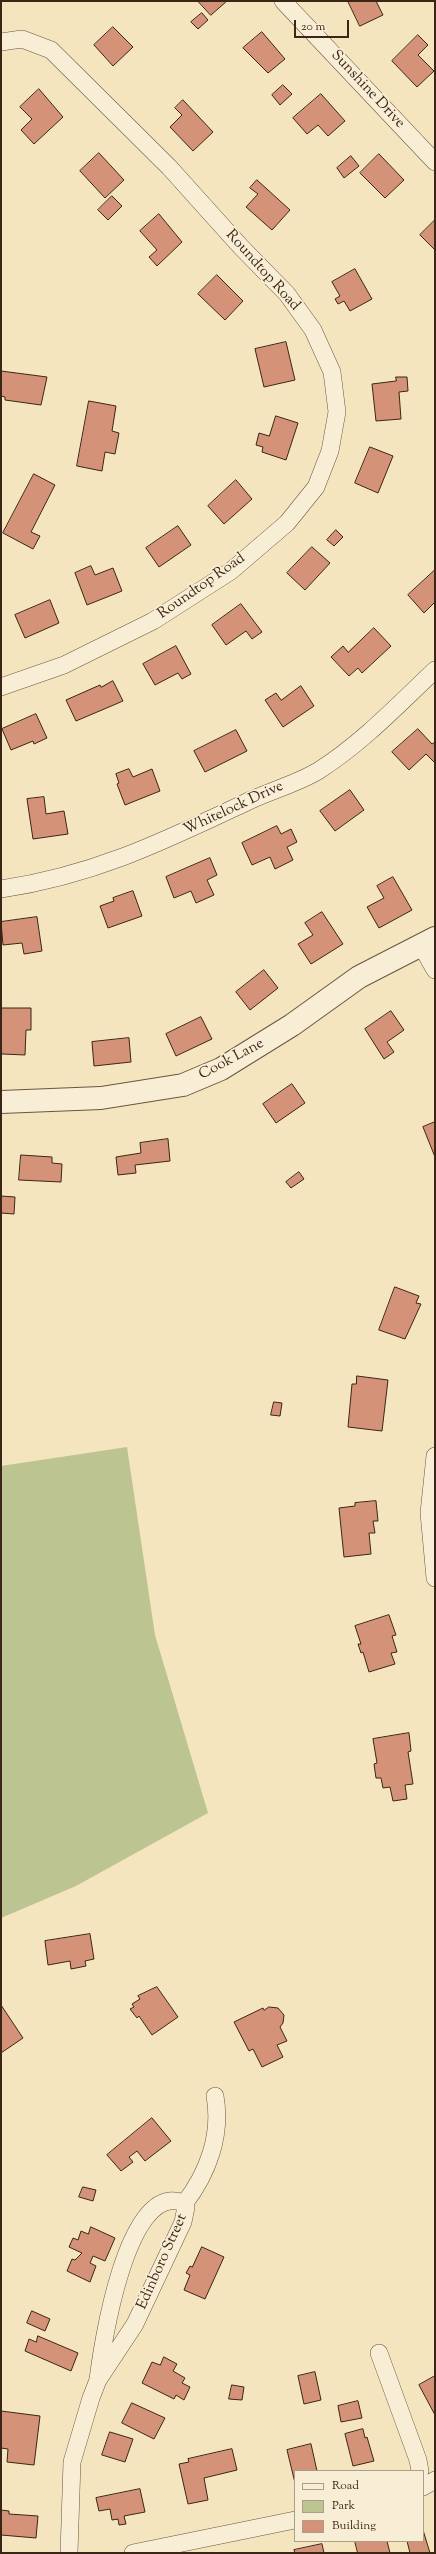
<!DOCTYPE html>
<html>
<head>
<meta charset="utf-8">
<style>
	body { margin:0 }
	#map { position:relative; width:436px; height:2554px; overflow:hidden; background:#f5e5bf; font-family:"Sorts Mill Goudy",serif }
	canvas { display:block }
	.frame { position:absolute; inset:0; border:2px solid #3b2516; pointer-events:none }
	.legend { position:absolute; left:294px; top:2470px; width:130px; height:72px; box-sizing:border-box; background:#f8eed5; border:1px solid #ac9e89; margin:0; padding:5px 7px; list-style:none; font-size:12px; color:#3b2516 }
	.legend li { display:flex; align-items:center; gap:8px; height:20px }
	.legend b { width:20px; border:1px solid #ac9e89 }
	.scale { position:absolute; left:294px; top:20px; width:55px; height:18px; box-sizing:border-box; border:2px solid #3b2516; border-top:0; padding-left:5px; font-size:12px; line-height:14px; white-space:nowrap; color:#3b2516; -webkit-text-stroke:3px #f8eed5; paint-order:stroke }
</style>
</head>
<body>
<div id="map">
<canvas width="436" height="2554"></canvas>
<div class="frame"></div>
<ul class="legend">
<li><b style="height:5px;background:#f8eed5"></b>Road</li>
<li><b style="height:11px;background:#bcc491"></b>Park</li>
<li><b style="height:11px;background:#d49379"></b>Building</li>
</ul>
<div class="scale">20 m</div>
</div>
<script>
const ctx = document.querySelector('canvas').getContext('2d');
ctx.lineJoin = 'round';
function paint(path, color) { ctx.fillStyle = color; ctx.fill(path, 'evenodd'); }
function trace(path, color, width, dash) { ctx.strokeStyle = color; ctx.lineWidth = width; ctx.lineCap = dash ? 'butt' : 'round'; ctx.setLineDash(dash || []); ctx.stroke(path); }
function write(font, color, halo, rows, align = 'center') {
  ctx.font = font + ' "Sorts Mill Goudy",serif'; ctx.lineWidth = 3.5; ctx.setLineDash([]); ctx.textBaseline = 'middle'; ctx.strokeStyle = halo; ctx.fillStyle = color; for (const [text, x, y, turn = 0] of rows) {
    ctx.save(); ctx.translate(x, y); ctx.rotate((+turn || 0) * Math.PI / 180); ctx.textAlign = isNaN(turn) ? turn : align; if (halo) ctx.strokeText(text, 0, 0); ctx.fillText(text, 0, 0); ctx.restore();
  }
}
paint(new Path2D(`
	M127 1447 155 1635 208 1813 76 1886 1 1918V1466Z`), '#bcc491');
const building = new Path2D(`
	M198 1H227L211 15Z
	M348 1H376L383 15 360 26Z
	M202 13 208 20 198 29 191 22Z
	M113 27 133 47 113 66 94 45Z
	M262 32 285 59 268 73 243 48Z
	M418 35 428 45 418 55 434 71 417 87 392 61Z
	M283 85 292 94 280 105 272 95Z
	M39 89 63 117 34 144 21 130 32 119 20 107Z
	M321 94 345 121 328 136 318 125 307 134 293 118Z
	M183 100 213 132 193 151 170 127 182 115 175 108Z
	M99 153 124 180 105 198 80 171Z
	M379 154 404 180 385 198 360 173Z
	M351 156 359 166 344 178 337 168Z
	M257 180 290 210 272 230 246 207 258 194 250 188Z
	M112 196 122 206 108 220 98 210Z
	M159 214 182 242 157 266 149 257 157 250 140 231Z
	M435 220V250L420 235Z
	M355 269 372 299 350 311 344 301 338 304 335 299 340 296 332 282Z
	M217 275 243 301 225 320 198 294Z
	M286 342 295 380 264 387 255 349Z
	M1 371 47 377 41 405 5 400V397L1 396Z
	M396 377H407L408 391 399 392 401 419 376 421 372 384 396 381Z
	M89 401 116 406 112 431 119 433 115 454 105 452 102 471 77 466Z
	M276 416 298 423 286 460 262 452 263 447 256 445 259 433 269 436Z
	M370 447 393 456 378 493 355 483Z
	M34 474 55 485 31 532 40 536 33 549 3 533Z
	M236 480 252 499 224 524 208 506Z
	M178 526 191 545 159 567 146 548Z
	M336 530 343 537 334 546 327 540Z
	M312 547 330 563 305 590 287 573Z
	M91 566 95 575 113 568 122 591 87 605 75 573Z
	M435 570V602L424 613 408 595Z
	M50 600 59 623 25 638 15 615Z
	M241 604 262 632 252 639 246 631 226 645 212 625Z
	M374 628 391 646 362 673 358 668 349 676 331 657 343 646 348 652Z
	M176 646 191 674 182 679 178 673 155 685 143 664Z
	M113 681 123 701 76 721 66 700 100 685 101 687Z
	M301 686 314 706 283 727 265 700 276 693 281 700Z
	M36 714 47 738 34 744 33 741 11 750 2 729Z
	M418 729 432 744 435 742V763L426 754 409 770 392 752Z
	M236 730 247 751 205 772 194 751Z
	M129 769 133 777 152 769 160 791 125 805 117 784 119 783 116 774Z
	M350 790 364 810 335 831 320 811Z
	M44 797 46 814 64 811 68 834 33 839 27 799Z
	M277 826 281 834 291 829 297 842 287 847 293 860 275 869 270 857 252 865 242 843Z
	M210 858 217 875 207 880 214 895 196 903 191 891 174 898 166 877Z
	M393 877 412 910 379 928 367 907 384 898 377 886Z
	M133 891 142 916 108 928 100 906 114 901 113 898Z
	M322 912 343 944 311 964 298 944 313 935 305 923Z
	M37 917 42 951 24 954 22 943 3 945 1 922Z
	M264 970 278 988 250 1010 236 992Z
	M1 1008H31V1030H26L25 1055 2 1054Z
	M391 1011 404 1030 387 1042 394 1052 384 1059 365 1029Z
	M201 1017 212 1039 176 1056 166 1034Z
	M129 1038 131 1062 94 1066 92 1042Z
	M292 1084 305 1103 276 1123 263 1104Z
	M435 1122V1157L423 1127Z
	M168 1139 170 1161 135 1165 136 1173 118 1175 116 1157 141 1153 140 1143Z
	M21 1155 52 1157V1163L62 1164 61 1182 19 1180Z
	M299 1172 304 1179 291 1188 286 1182Z
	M1 1196 15 1197 14 1214 1 1213Z
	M395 1287 419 1296 416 1303 421 1304 405 1339 379 1330Z
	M357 1376 388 1380 382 1431 348 1427 352 1384H356Z
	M274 1402 282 1403 280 1416 271 1415Z
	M376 1501 378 1521H373L375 1533H369L371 1554 344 1557 339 1508 355 1506V1503Z
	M389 1615 396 1635 392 1636 397 1652 391 1653 395 1664 369 1672 363 1652 361 1653 358 1644H361L355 1626Z
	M409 1733 411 1751 408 1752 413 1784 405 1785 407 1799 393 1801 390 1787 383 1788 381 1778H376L374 1764 377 1763 373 1739Z
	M90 1934 94 1959 85 1961 86 1966 71 1969 70 1961 48 1965 45 1941Z
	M157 1987 178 2017 152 2035 139 2016 137 2018 130 2009 134 2007 132 2004 140 1999 138 1996Z
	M1 2005 23 2038 1 2053Z
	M269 2007 278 2008 284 2015 283 2023 280 2027 287 2041 277 2045 283 2057 262 2067 253 2049 249 2051 234 2022 263 2008 264 2010Z
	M152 2118 171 2141 145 2161 137 2151 129 2157 133 2162 121 2171 107 2155Z
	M83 2187 96 2190 93 2201 79 2197Z
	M91 2227 115 2238 105 2261 93 2256 90 2263 96 2266 90 2282 67 2271 72 2259 75 2260 82 2253 69 2247 73 2238 78 2240 81 2231 88 2234Z
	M202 2247 224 2257 205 2299 184 2290 190 2275 186 2273 190 2266 192 2267Z
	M32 2311 50 2319 45 2331 27 2323Z
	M38 2336 78 2353 71 2371 25 2351 29 2339 36 2342Z
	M164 2357 177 2364 173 2371 185 2378 182 2383 190 2387 184 2400 176 2395 174 2399 142 2383 152 2362 160 2365Z
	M315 2372 321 2400 304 2404 298 2376Z
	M435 2376V2415L419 2385Z
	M232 2385 244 2387 242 2400 229 2399Z
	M358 2401 362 2418 341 2422 338 2406Z
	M132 2403 165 2418 154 2439 122 2423Z
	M1 2411 40 2416 34 2465 7 2462 8 2449 1 2448Z
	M363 2429 365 2438 367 2437 374 2461 353 2466 345 2434Z
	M110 2432 133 2439 125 2462 102 2455Z
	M311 2444 317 2471H295V2483L287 2450Z
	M232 2449 237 2470 204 2478 208 2500 188 2504 179 2464 189 2462 188 2459Z
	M140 2489 145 2512 124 2516 126 2524 119 2525 118 2519 112 2520 110 2509 99 2511 96 2498Z
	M1 2510 9 2511V2514L38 2516 36 2538 1 2535Z
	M423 2530 430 2553H410L407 2541H423Z
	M355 2541H387L390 2553H358Z
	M322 2544 324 2553H295L294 2550Z`);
paint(building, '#d49379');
trace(building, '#3b2516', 1);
const minor = new Path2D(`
	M283 1 435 162
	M1 42 22 39 51 50 169 167 241 247 287 294 313 330 332 372 337 412 330 451 316 487 287 523 231 571 153 621 64 665 1 687
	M1 889C96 875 166 840 251 800 273 790 298 783 318 771 361 744 399 704 435 670
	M421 945 435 970
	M435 1456 429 1513 435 1578
	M184 2204C208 2173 222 2135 215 2096
	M379 2353 418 2460 420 2471
	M423 2487 435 2480
	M69 2553 72 2462 91 2398 98 2380 135 2324 183 2222 186 2207 181 2202C126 2185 102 2346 98 2380
	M133 2553 295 2520`);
const tertiary = new Path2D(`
	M1 1102 101 1098 183 1085 221 1069 292 1025 359 977 435 938`);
trace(minor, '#6a5540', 18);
trace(tertiary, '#6a5540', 24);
trace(minor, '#f8eed5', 17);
trace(tertiary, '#f8eed5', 22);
write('15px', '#3b2516', '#f8eed5', [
	["Sunshine Drive",367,90,47],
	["Roundtop Road",262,271,48],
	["Roundtop Road",202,587,-35],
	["Whitelock Drive",234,809,-25],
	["Cook Lane",232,1060,-28],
	["Edinboro Street",163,2262,-66]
]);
</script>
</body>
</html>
